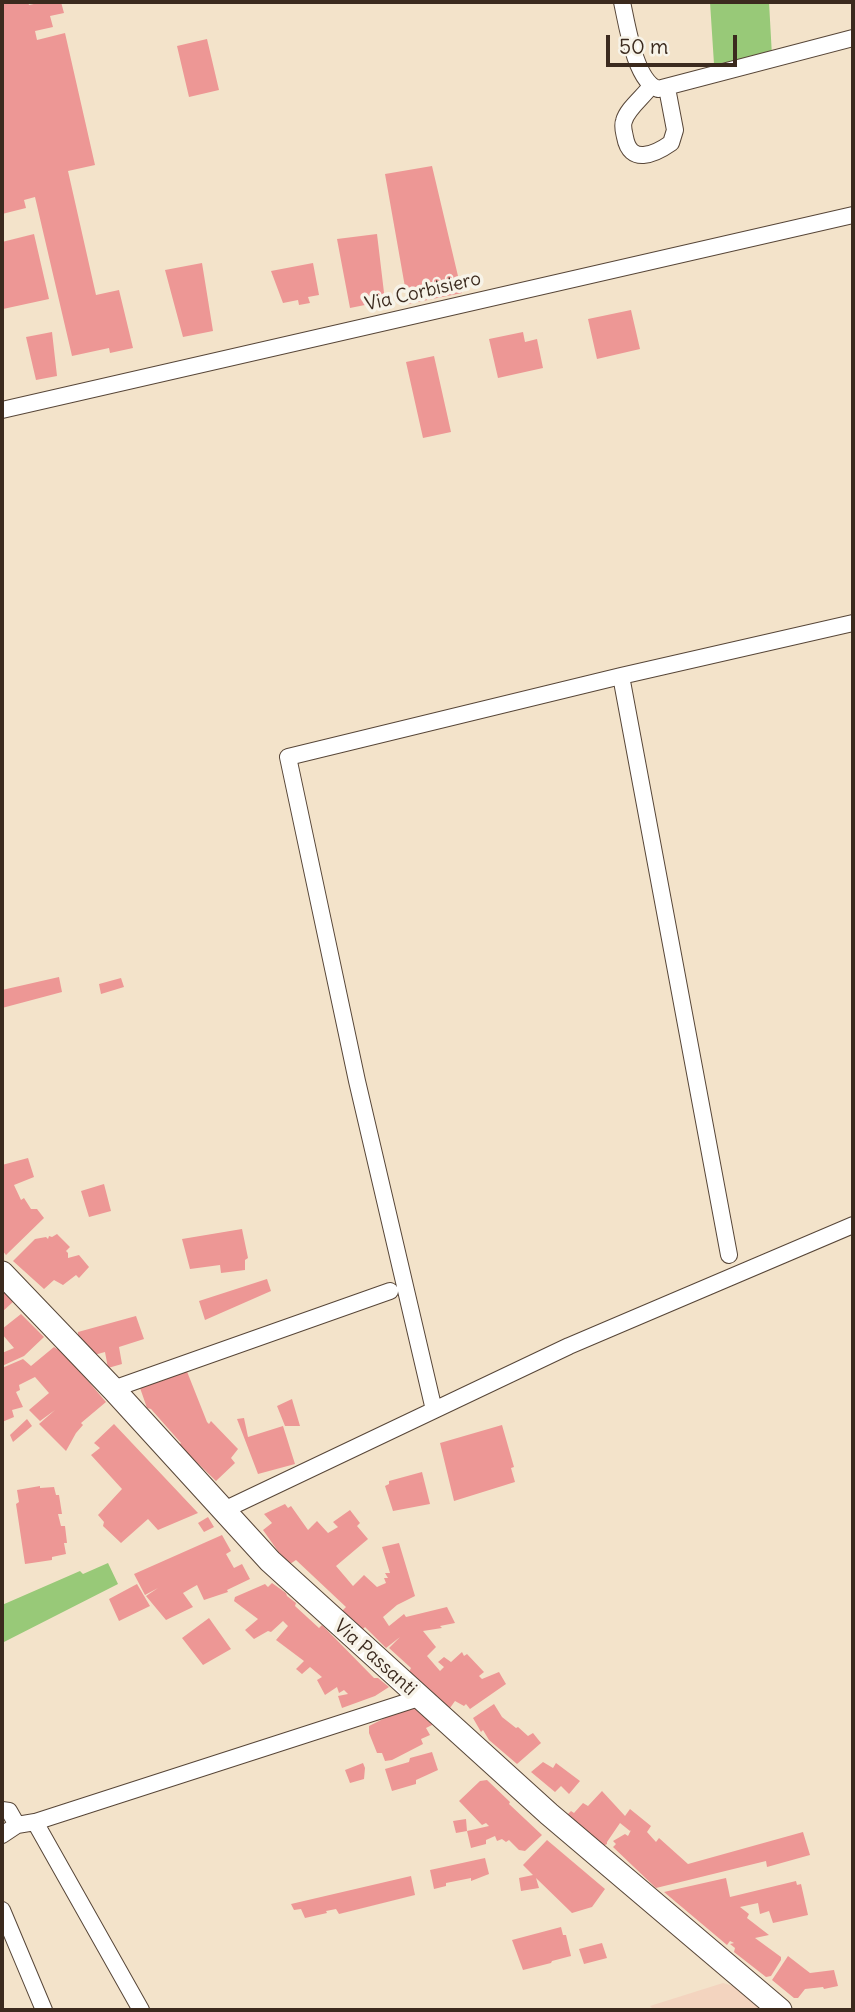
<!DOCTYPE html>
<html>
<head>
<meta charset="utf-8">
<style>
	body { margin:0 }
	#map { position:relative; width:855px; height:2012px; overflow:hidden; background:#f3e3ca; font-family:Delius,sans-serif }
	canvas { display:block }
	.frame { position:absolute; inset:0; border:4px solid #3b2a1e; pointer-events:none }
	.scale { position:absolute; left:606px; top:35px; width:131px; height:32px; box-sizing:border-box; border:4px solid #3b2a1e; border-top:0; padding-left:9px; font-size:21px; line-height:24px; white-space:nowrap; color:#3b2a1e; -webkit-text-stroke:5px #f7f3e8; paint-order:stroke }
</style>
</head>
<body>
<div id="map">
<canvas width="855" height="2012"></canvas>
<div class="frame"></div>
<div class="scale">50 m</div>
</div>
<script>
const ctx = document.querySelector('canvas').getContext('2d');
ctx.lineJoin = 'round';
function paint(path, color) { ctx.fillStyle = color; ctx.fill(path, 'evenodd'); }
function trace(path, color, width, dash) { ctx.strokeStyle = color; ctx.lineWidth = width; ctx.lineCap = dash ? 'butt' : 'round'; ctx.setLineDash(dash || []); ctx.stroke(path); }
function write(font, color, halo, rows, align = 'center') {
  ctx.font = font + ' Delius,sans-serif'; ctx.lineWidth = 7; ctx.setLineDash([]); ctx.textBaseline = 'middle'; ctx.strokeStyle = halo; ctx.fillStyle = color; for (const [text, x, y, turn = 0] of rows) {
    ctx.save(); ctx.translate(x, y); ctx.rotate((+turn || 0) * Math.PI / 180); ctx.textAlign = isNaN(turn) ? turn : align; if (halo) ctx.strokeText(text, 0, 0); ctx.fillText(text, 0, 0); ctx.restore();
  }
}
paint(new Path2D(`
	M723 1983 733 1986 763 2010H654L650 2006Z`), '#f3d4bf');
paint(new Path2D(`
	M710 2H769L772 56 714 64Z
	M108 1563 118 1584 2 1643V1605L80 1571 83 1574Z`), '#98c978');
paint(new Path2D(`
	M2 2H28L29 5 43 2H61L64 13 50 16 53 27 35 31 37 40 65 33 95 165 68 171 96 295 119 290 133 348 110 353 109 348 72 356 35 197 24 200 26 208 2 214Z
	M207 39 219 90 189 97 177 46Z
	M432 166 462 293 408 304 385 174Z
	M34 234 49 299 3 309 2 242Z
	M377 234 385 301 350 308 337 239Z
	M202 263 213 331 183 337 165 270Z
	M313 263 319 295 308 297 310 303 299 305 298 300 283 303 271 271Z
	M631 310 640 349 597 359 588 319Z
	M52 332 57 376 36 380 26 337Z
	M523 332 525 342 537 339 543 368 498 378 489 339Z
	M434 356 451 432 423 438 406 362Z
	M59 977 62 992 2 1008V990Z
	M121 978 124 987 101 994 99 984Z
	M28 1158 34 1177 14 1185 21 1200 24 1198 31 1209H37L44 1218 6 1255 2 1250V1165Z
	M104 1184 111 1211 89 1217 81 1191Z
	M242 1229 248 1258 245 1260V1270L221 1273 220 1265 190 1269 182 1239Z
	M57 1234 70 1247 66 1251 68 1253V1258L79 1255 89 1267 79 1278 76 1275 63 1285 54 1280 44 1289 13 1261 35 1239 46 1237 48 1239 49 1236 52 1237Z
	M267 1279 271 1291 205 1320 199 1301Z
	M2 1289 14 1301 2 1312Z
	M21 1314 44 1337 24 1356 2 1366V1353L14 1348 2 1334V1329Z
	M136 1316 144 1339 119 1347 122 1364 108 1368 105 1352 94 1355 78 1335V1332Z
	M54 1347 57 1349 59 1347 106 1402 81 1423 83 1425 76 1433 66 1451 39 1424 55 1410 40 1421 29 1410 49 1393 35 1377 19 1385 20 1390 16 1392 23 1407 12 1410 14 1417 2 1422V1368L23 1359 31 1366Z
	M186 1369 207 1422 209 1424 211 1421 238 1449 231 1458 235 1463 216 1481 179 1445 181 1443 151 1409 147 1408 139 1385Z
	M292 1399 300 1426H285L277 1406Z
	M244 1418 248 1437 283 1426 295 1464 258 1474 237 1419Z
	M27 1419 32 1426 13 1442 10 1435Z
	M114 1424 198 1513 158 1530 148 1519 121 1543 103 1526 104 1522 98 1515 122 1489 91 1455 100 1448 94 1443Z
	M502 1425 514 1467 511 1468 515 1482 454 1501 440 1443Z
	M422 1472 430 1504 393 1511 385 1486 389 1484V1481Z
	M40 1486V1488L54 1487 56 1495H59L62 1514H58L61 1526H65L67 1543H64L66 1554 52 1557V1560L25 1564 16 1504 19 1502 17 1490Z
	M285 1504 288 1508 291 1506 308 1530 317 1521 328 1533 338 1527 333 1522 350 1510 360 1523 357 1526 368 1539 336 1566 353 1586 364 1575 377 1587 386 1583 384 1578H388L385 1573H390L382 1547 399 1543 415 1596 397 1605 383 1617 389 1626 404 1614 406 1617 447 1607 455 1623 440 1626 442 1628 423 1631 436 1647 427 1656 440 1671 444 1667 438 1662 444 1657 451 1662 462 1652 464 1656 467 1654 484 1672 479 1676 482 1679 499 1672 506 1684 470 1709 466 1704 464 1706 455 1701 450 1708 409 1672 411 1668 389 1648 400 1637 386 1648 365 1627 361 1631 341 1612 346 1607 296 1560 290 1564 278 1557 280 1554 263 1530 272 1523 264 1514Z
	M208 1517 214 1527 204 1532 198 1523Z
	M222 1535 231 1551 226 1554 234 1568 242 1564 250 1579 227 1590 228 1592 204 1600 197 1585 183 1593 193 1607 166 1620 146 1596 158 1588 145 1595 134 1574Z
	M272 1583 286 1593 287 1596 296 1603 295 1606 319 1628 322 1625 374 1678H378L389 1687 375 1696 342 1708 338 1696 348 1694 344 1690 339 1693 337 1687 325 1695 317 1680 322 1677 310 1667 302 1674 296 1669 304 1661 276 1640 288 1626 283 1621 271 1632 268 1631 254 1639 245 1630 258 1619 234 1601 235 1597 265 1584 268 1587Z
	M137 1584 150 1606 119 1621 109 1599Z
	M209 1618 231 1649 203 1665 182 1638Z
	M413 1704 434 1724 426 1728 430 1735 421 1739 423 1744 392 1760 385 1761 382 1753H377L369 1733V1726Z
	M494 1704 502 1717 516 1728 518 1727 528 1736 533 1733 541 1743 517 1764 489 1740 483 1730 481 1732 473 1718Z
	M432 1752 438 1770 416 1780V1784L392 1791 385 1769 409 1762 410 1758Z
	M543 1762 553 1768 556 1763 580 1781 569 1794 561 1786 555 1792 531 1772Z
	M363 1763 365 1768 364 1779 350 1783 345 1770Z
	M487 1780 510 1802 509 1804 542 1835 525 1851 519 1850 509 1840 506 1842 502 1839 497 1841 495 1836 486 1840V1844L471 1848 467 1831 489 1826 486 1823 482 1825 459 1801 480 1781Z
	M602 1791 625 1816 630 1809 651 1826 647 1832 656 1842 659 1838 688 1864 803 1832 810 1855 767 1867 766 1861 656 1888 613 1847 616 1844 613 1841 625 1834 628 1836 631 1830 630 1831 620 1823 607 1842V1844L601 1847 566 1816 571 1811 574 1813 583 1803 588 1806Z
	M466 1819 467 1831 456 1833 453 1821Z
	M547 1840 605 1889 592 1907 572 1913 536 1878 539 1888 521 1891 519 1878 533 1875 523 1865Z
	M485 1858 489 1874 471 1881V1878L446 1883V1886L434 1889 430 1870Z
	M411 1876 415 1895 339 1914 336 1909 326 1911 327 1913 305 1918 301 1909 294 1910 291 1904Z
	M726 1878 730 1897 796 1881 797 1885 801 1884 808 1915 773 1923 769 1911 760 1914 758 1903 740 1907 749 1914 747 1918 769 1935 755 1938 781 1957V1960L771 1976 766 1977 734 1952 735 1948 730 1944 734 1943 730 1941 727 1945 664 1892Z
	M561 1927 563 1935H566L571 1956 552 1961 551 1963 523 1970 512 1940Z
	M602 1943 607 1958 584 1964 579 1949Z
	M788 1956 810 1973 834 1970 838 1986 824 1989 823 1987 805 1989 798 1998H794L772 1980Z`), '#ed9795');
const street = new Path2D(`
	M622 2C627 24 635 81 658 89L853 38
	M651 86C643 97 627 109 624 121 622 126 624 132 625 137 630 165 654 155 671 143L675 130 667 88
	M2 410 853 215
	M621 676 729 1255
	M113 1389 390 1291
	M434 1410 357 1081 288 757 621 676 853 623
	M224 1510 569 1346 853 1225
	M2 1810 9 1811 17 1825
	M2 1835 17 1825 35 1822
	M2 1910 44 2010
	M141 2010 35 1822 419 1698`);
const secondary = new Path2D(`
	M2 1273 113 1389 270 1561 549 1814 780 2010`);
trace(street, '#574638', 18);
trace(secondary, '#574638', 25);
trace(street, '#fff', 16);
trace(secondary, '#fff', 23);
write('19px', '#3b2a1e', '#f7f3e8', [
	["Via Corbisiero",423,292,-13],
	["Via Passanti",375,1658,42]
]);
</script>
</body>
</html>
